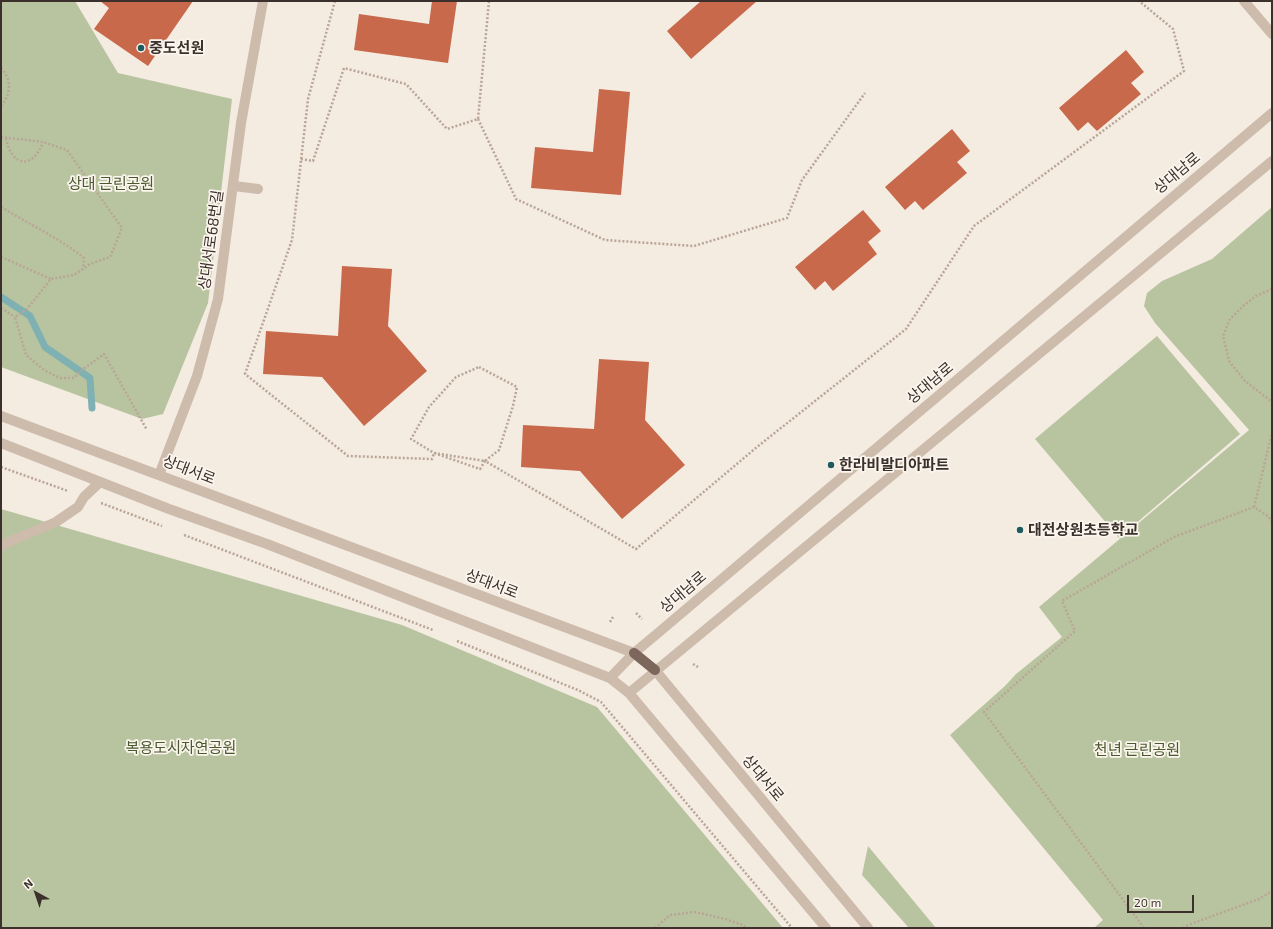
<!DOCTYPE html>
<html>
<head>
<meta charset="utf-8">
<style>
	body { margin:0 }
	#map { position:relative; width:1273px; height:929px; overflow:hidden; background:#f4ebe1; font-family:"Exo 2",sans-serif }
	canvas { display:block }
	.frame { position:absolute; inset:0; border:2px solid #3b302b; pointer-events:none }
	.north { position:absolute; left:16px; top:873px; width:40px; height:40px; -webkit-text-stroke:3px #fbf5ee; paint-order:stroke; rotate:320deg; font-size:11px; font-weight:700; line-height:16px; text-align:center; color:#3b302b }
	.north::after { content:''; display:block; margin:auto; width:14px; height:18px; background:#3b302b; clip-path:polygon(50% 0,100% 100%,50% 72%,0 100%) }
	.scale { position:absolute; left:1127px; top:895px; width:67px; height:18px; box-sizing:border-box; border:2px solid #3b302b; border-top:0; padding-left:5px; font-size:12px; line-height:14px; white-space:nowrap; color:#3b302b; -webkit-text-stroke:3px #fbf5ee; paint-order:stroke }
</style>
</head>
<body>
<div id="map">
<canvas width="1273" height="929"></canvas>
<div class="frame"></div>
<div class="north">N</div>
<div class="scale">20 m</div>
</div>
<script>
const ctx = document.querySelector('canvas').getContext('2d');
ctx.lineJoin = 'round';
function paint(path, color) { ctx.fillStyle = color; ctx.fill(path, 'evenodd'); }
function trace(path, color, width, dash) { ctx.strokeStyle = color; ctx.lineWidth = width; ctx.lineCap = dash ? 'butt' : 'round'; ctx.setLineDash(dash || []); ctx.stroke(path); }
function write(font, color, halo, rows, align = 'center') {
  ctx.font = font + ' "Exo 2","Noto Sans KR",sans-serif'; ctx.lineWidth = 3.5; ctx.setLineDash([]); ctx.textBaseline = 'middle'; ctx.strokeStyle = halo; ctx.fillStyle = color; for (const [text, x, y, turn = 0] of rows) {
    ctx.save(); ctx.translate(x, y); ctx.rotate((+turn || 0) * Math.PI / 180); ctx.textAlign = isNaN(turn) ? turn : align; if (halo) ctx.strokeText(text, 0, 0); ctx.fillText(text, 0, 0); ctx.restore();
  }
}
paint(new Path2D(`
	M1 1H75L118 73 232 99 208 303 163 414 142 419 1 367Z
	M1272 207V927L1271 928H1094L1103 920 950 735 1005 686 1016 674 1062 637 1039 607 1249 430 1155 323 1144 306 1147 293 1162 281 1212 259Z
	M1157 336 1240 434 1119 538 1035 439Z
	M1 509 402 625 597 707 783 928H1Z
	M868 846 936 928H909L862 875Z`), '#b8c4a0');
trace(new Path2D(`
	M1 297 30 316 45 347 90 378 92 408`), '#7fb0b2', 7);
paint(new Path2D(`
	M100 1H193L148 66 94 29 109 8Z
	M432 1H457L448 63 354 50 359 14 429 24Z
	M701 1H757L691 59 667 31Z
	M1126 50 1144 72 1131 83 1141 94 1097 131 1088 122 1078 131 1059 108Z
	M599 89 630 92 621 195 531 188 535 147 593 152Z
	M952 129 970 151 957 162 967 173 923 210 915 201 905 210 885 187Z
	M863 210 881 231 868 242 877 254 833 291 825 281 815 290 795 267Z
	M342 266 392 269 388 326 427 371 364 426 322 377 263 374 266 331 338 336Z
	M599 359 649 362 645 420 685 465 622 519 580 471 521 467 523 425 594 429Z`), '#c8694b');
trace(new Path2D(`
	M335 1 308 99 292 240 245 374 348 456 432 459 434 453 480 469 485 461 636 549 757 447 906 329 974 226 1184 71 1173 29 1139 1
	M1 68C12 79 11 95 1 106
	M478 119 516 199 605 240 694 246 787 218 802 180 865 93
	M1 137 43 142 67 150 122 228 110 257 90 264 74 275 51 279 27 309 15 317 26 355 44 370 60 378H74L82 370 104 354 147 430
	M6 138C11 167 33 170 43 142
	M301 159 313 161 344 68 406 84 447 129 478 119 489 1
	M1 207C29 224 59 238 84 258L83 269
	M1 257 51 279
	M1272 289 1256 296 1243 306 1230 319 1223 336 1229 361 1245 381 1272 402
	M1 308 15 317
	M479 367 517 387 513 406 499 450 485 461 434 453 411 439 429 407 456 377Z
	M1 467 68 491
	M101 503 162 526
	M1254 507 1272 433
	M184 535 433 630
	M636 613 642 619
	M610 622 613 617
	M457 641 578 690 601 702 792 928
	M693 664 698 667
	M655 928 670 915 695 912 725 919 743 925 746 928
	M1144 928 984 712 1075 631 1062 601 1174 537 1254 507 1269 517 1272 522
	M1183 928 1188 925 1259 899 1272 891`), '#b9a596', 2.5, [2, 2]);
trace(new Path2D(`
	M1244 1 1272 34
	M234 186 258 189
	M1 416 634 653
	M1 443 169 509 267 544 610 678 629 693 826 928
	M159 475 197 376 218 299 241 123 263 1
	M1 546 13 540 56 522 78 507 84 497 100 482
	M655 670 868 928
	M610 678 634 653 658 633 1272 113
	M629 693 1272 161`), '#cdbbac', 10);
trace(new Path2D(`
	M634 653 655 670`), '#7d675c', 10);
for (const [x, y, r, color] of [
	[141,48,4,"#1f5a5e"],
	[831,465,4,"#1f5a5e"],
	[1020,530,4,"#1f5a5e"]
]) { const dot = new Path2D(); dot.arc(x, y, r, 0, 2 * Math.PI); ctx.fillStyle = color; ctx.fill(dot); trace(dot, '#fbf5ee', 1.5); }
write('bold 15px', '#3b302b', '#fbf5ee', [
	["중도선원",149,48],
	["한라비발디아파트",839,465],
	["대전상원초등학교",1028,530]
], 'left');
write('15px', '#3b302b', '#fbf5ee', [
	["상대남로",1177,173,-40],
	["상대서로68번길",211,240,-82],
	["상대남로",930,383,-40],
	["상대서로",189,470,21],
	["상대서로",492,584,21],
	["상대남로",683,592,-40],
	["상대서로",763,778,50]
]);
write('15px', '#4a5a2e', '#fbf5ee', [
	["상대 근린공원",111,184],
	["복용도시자연공원",181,748],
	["천년 근린공원",1137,750]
]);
</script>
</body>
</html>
